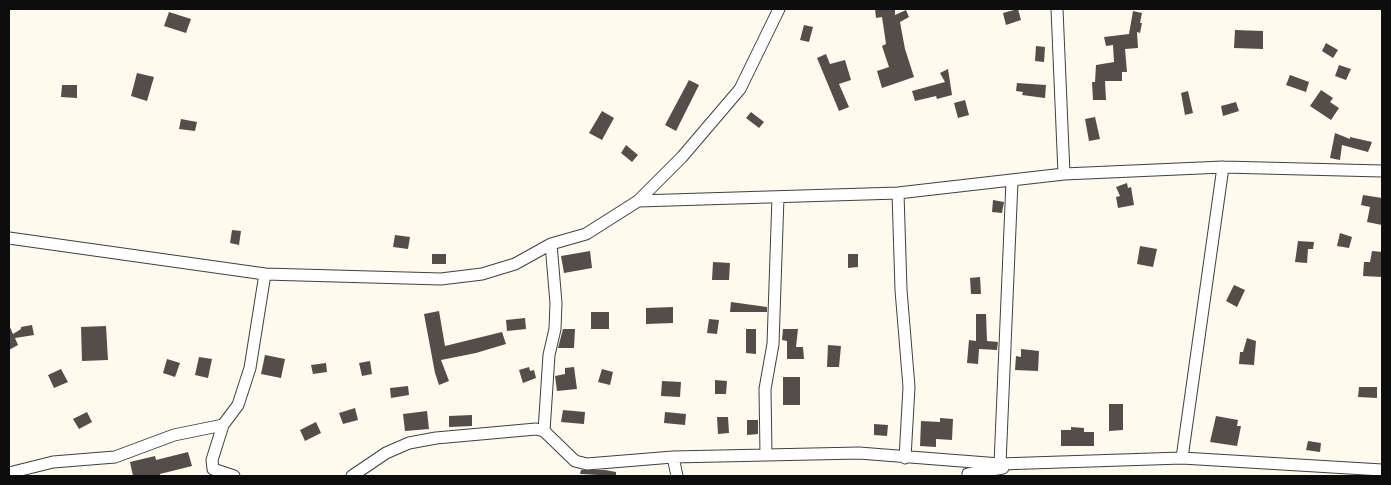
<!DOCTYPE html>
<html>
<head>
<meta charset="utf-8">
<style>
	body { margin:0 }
	#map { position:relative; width:1391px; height:485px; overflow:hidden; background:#fefaed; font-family:"Crimson Pro",serif }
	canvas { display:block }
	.frame { position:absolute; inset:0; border:10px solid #0d0d0d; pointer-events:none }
</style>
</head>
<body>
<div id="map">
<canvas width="1391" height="485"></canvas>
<div class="frame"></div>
</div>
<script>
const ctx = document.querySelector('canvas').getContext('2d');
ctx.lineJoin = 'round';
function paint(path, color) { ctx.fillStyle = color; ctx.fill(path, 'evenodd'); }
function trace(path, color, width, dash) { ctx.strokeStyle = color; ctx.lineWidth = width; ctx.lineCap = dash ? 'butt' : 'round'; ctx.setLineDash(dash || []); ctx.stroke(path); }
paint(new Path2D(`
	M875 9H895V15L906 10 909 17 900 22 905 49 914 77 882 88 877 71 889 67 882 46 886 44 882 17 876 18Z
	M1018 9 1021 20 1006 25 1003 13Z
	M1133 11 1142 13 1140 23H1142L1140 33 1137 32 1138 48 1125 49 1127 72H1122V81H1105L1106 100H1093L1092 82H1095L1096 65 1114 62 1113 45 1106 46 1104 37 1129 34Z
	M169 12 191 19 186 33 164 26Z
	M804 25 813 27 809 42 800 40Z
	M1235 30 1263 31V49L1234 48Z
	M1326 43 1338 50 1333 58 1322 51Z
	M1036 46 1045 47 1044 62 1035 61Z
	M826 54 830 64 845 60 851 80 839 84 849 107 839 111 817 58Z
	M1339 65 1351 69 1346 80 1335 76Z
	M948 69 952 95 937 99 936 96 915 101 912 91 945 82 940 73Z
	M137 73 154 77 147 101 131 96Z
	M1290 75 1309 82 1306 92 1286 85Z
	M689 80 699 85 676 131 665 125Z
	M1017 83 1046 85 1045 98 1022 95 1023 92 1016 91Z
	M62 85H77V98L61 97Z
	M1321 90 1333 98 1330 102 1339 108 1331 120 1310 106Z
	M1188 91 1193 113 1185 115 1181 93Z
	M965 100 969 115 958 118 954 103Z
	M1236 102 1239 111 1223 116 1221 106Z
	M602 111 614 118 602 140 589 133Z
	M751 112 764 122 759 128 746 118Z
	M1095 117 1100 139 1089 141 1085 119Z
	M181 119 197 122 195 131 179 129Z
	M1335 133 1350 139V137L1372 142 1368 152 1342 145 1340 160 1330 158Z
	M626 145 638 155 632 162 621 153Z
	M1127 183 1128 188 1131 187 1134 205 1118 208 1116 197 1120 196 1116 187Z
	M1363 195 1382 198V225L1367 222 1370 207 1361 205Z
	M993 200 1004 202 1002 213 992 212Z
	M232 230 241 231 239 245 230 243Z
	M1340 233 1352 237 1349 248 1337 246Z
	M395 235 410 237 408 249 393 247Z
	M1298 241 1314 242 1313 249H1308L1307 263 1295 262Z
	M1140 246 1157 249 1153 267 1137 264Z
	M590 251 592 268 564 273 561 256Z
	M1372 251 1382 252V277L1363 276 1364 262H1370Z
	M432 254H446V264H432Z
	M848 254H858V267L848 268Z
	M713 262 730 263 729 280H712Z
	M980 277 981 294H971L970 278Z
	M1234 285 1245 290 1237 307 1226 301Z
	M731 302 767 307V312H730Z
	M673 307V323L646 324V308Z
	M439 311 445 346 502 332 506 344 476 353 441 360 449 381 439 385 435 373 424 314Z
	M591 312H609V329H591Z
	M976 314H986L987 341 998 342 997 350 979 349 978 364 967 363 969 340 976 341Z
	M525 318 526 329 507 331 506 320Z
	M709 319 719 320 717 334 707 333Z
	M9 325 13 334 21 329V327L32 325 34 335 15 338 18 345 9 350Z
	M106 326 108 360 82 361 81 327Z
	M563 329H575L574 348H558Z
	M746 329H756V354L746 353Z
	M783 329H798L796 347H803L804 359H787V341L782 340Z
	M1247 338 1256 341 1254 365 1239 364 1240 352H1243Z
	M828 345 841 346 839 367H827Z
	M1021 349 1039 351 1038 371 1015 370 1016 356 1021 357Z
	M265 355 285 359 281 378 261 374Z
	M199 357 212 359 208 378 195 375Z
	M167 359 180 363 175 377 163 373Z
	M370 361 372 374 362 376 359 363Z
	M326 363 327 372 313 374 311 365Z
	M529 367 530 371 534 370 536 378 523 383 519 370Z
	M574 367 577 389 557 391 555 376 565 374V368Z
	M61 369 68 382 54 388 48 375Z
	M602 369 613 372 610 385 598 382Z
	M783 377H800V405H783Z
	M715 380 727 381 726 394H715Z
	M662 381 681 382 680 397 661 396Z
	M408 386 409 395 391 398 390 388Z
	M1359 387H1377V398L1358 397Z
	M1109 404H1123V430L1109 431Z
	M355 408 358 420 343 424 339 413Z
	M563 410 585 412 584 424 561 422Z
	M427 411 429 429 405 431 403 414Z
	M87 412 92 422 79 429 73 419Z
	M665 412 686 414 685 425 664 423Z
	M472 415V426L449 427V416Z
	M1216 416 1238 420 1237 426H1241L1237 446 1210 442Z
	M717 417H728L729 433 718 434Z
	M940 418 953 419 952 440 936 439V447L920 446 921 421 940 422Z
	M747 420H758V434L747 435Z
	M316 422 321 433 305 441 300 430Z
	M874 424 888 425 887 436 874 435Z
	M1071 427 1084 428V432H1094V446H1061V430H1071Z
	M1308 441 1321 443 1320 452 1306 450Z
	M188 452 192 466 160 474V476H133L130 462 155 456 156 460Z
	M581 470H605L616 472V476L580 474Z`), '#554d49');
const minor = new Path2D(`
	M1057 9 1064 174
	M898 193 901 290 909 387 905 458
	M638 201 898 193 1064 174 1223 167 1382 171
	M9 238 265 274 441 279 482 274 515 264 551 244 586 234 638 201 682 157 740 89 779 9
	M544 431 549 355 555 329 556 303 551 244
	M766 455 765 389 773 344 778 197
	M673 457 677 476
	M1182 458 1223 167
	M1000 464 1012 181
	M9 473 53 462 115 457 174 435 223 425
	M234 476 213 469 212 460 223 425 238 405 250 368 265 274
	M352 476 386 453 409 443 436 438 536 429 544 431 575 461 587 464 673 457 859 453 1000 464 1182 458 1382 470
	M968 476V474L1003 468`);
trace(minor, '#404040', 13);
trace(minor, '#fff', 11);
</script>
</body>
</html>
